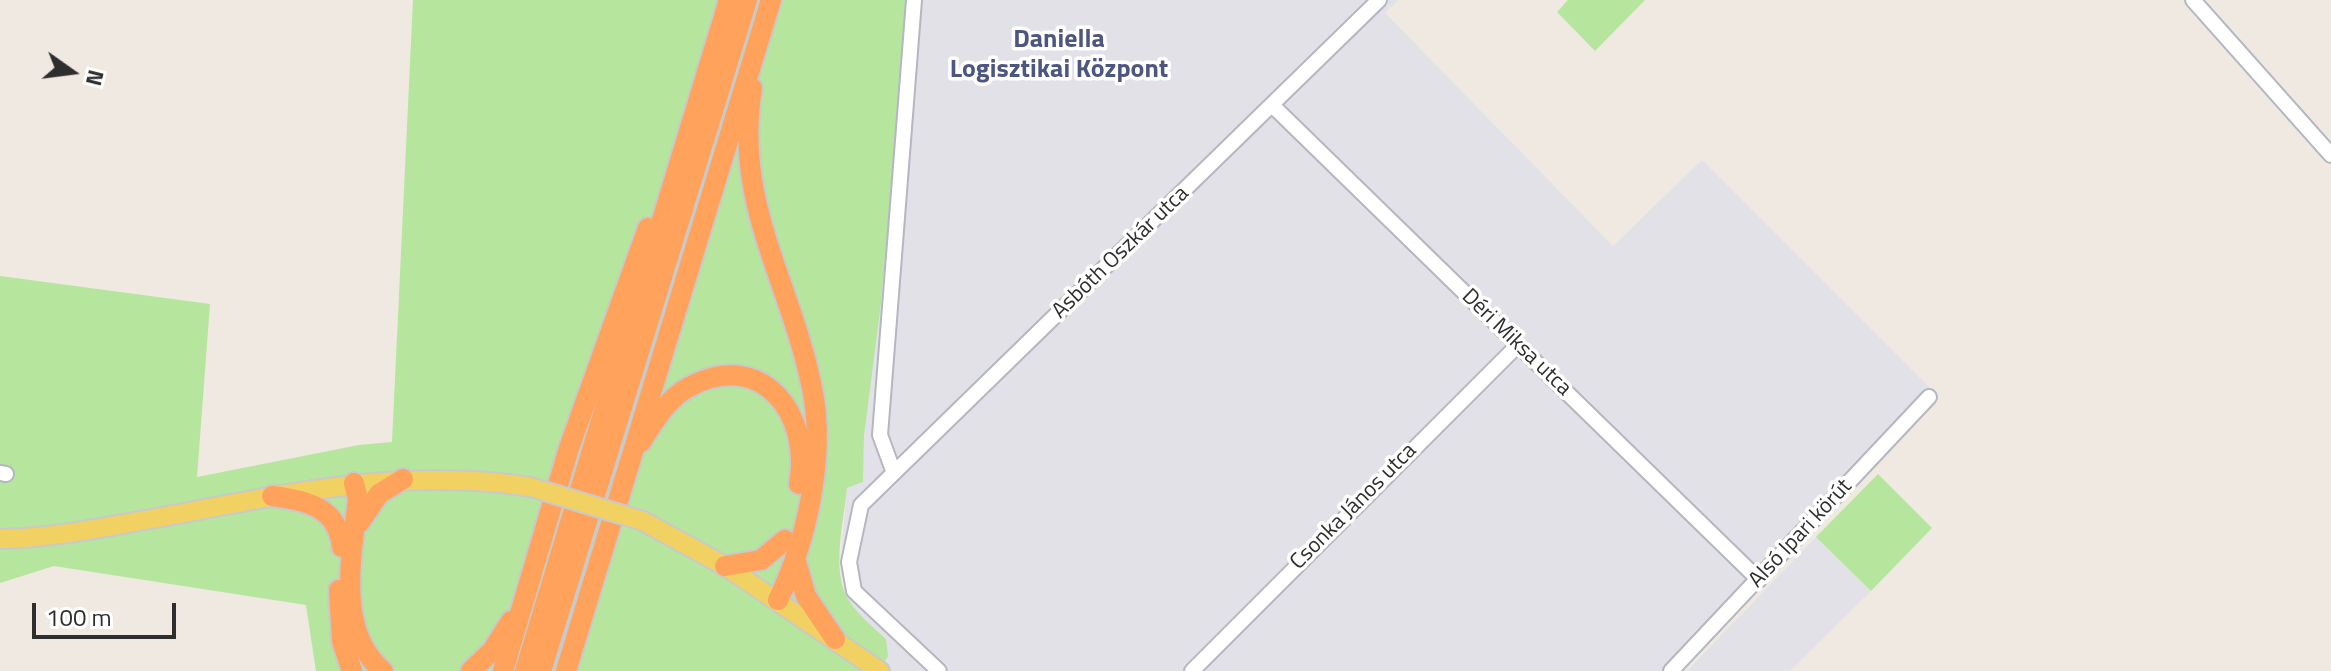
<!DOCTYPE html>
<html>
<head>
<meta charset="utf-8">
<style>
	body { margin:0 }
	#map { position:relative; width:2331px; height:671px; overflow:hidden; background:#efe9e1; font-family:"Titillium Web",sans-serif }
	canvas { display:block }
	.north { position:absolute; left:32px; top:32px; width:80px; height:80px; -webkit-text-stroke:6px #fff; paint-order:stroke; rotate:104deg; font-size:22px; font-weight:700; line-height:32px; text-align:center; color:#2e2e2e }
	.north::after { content:''; display:block; margin:auto; width:28px; height:36px; background:#2e2e2e; clip-path:polygon(50% 0,100% 100%,50% 72%,0 100%) }
	.scale { position:absolute; left:32px; top:603px; width:144px; height:36px; box-sizing:border-box; border:4px solid #2e2e2e; border-top:0; padding-left:10px; font-size:24px; line-height:28px; white-space:nowrap; color:#2e2e2e; -webkit-text-stroke:6px #fff; paint-order:stroke }
</style>
</head>
<body>
<div id="map">
<canvas width="2331" height="671"></canvas>
<div class="north">N</div>
<div class="scale">100 m</div>
</div>
<script>
const ctx = document.querySelector('canvas').getContext('2d');
ctx.lineJoin = 'round';
function paint(path, color) { ctx.fillStyle = color; ctx.fill(path, 'evenodd'); }
function trace(path, color, width, dash) { ctx.strokeStyle = color; ctx.lineWidth = width; ctx.lineCap = dash ? 'butt' : 'round'; ctx.setLineDash(dash || []); ctx.stroke(path); }
function write(font, color, halo, rows, align = 'center') {
  ctx.font = font + ' "Titillium Web",sans-serif'; ctx.lineWidth = 7; ctx.setLineDash([]); ctx.textBaseline = 'middle'; ctx.strokeStyle = halo; ctx.fillStyle = color; for (const [text, x, y, turn = 0] of rows) {
    ctx.save(); ctx.translate(x, y); ctx.rotate((+turn || 0) * Math.PI / 180); ctx.textAlign = isNaN(turn) ? turn : align; if (halo) ctx.strokeText(text, 0, 0); ctx.fillText(text, 0, 0); ctx.restore();
  }
}
paint(new Path2D(`
	M908 0H1398L1385 13 1613 246 1702 160 1932 390 1663 671H879L886 639 859 615 846 596 842 544 847 488 863 482 864 436Z
	M1816 537 1871 591 1790 671H1687Z`), '#e3e1e8');
paint(new Path2D(`
	M413 0H908L881 303 864 436 863 482 847 488C844 520 831 570 848 599 858 615 873 627 886 639L888 656 879 671H316L306 605 54 566 0 583V276L210 304 197 477 359 445 392 442Z
	M1568 0H1645L1595 51 1557 12Z
	M1878 474 1932 528 1871 591 1816 537Z`), '#b6e59e');
const minor = new Path2D(`
	M2193 0 2331 155
	M1273 106 1759 580
	M0 473 6 474
	M894 473 880 435 914 0
	M939 671 854 591 849 562 861 505 1379 0
	M1192 671 1518 345
	M1671 671 1929 397`);
const major = new Path2D(`
	M643 521 725 566 880 671
	M0 539C51 538 101 528 151 519 278 496 401 466 531 487`);
const highway = new Path2D(`
	M752 88C733 203 791 282 812 388 826 453 807 541 778 600
	M641 442C654 421 667 399 689 387 762 348 812 414 799 484
	M354 483 358 499C352 554 335 631 383 671
	M272 496C306 500 338 507 342 547
	M359 523 379 494 403 479
	M795 558 806 596 835 639
	M725 566 761 560 785 540
	M339 590 342 641 352 671
	M471 671 492 651 511 621
	M503 671 569 448 648 228
	M525 671 729 0
	M541 671 747 0
	M566 671 771 0`);
trace(minor, '#b4b7c1', 18);
trace(major, '#c9c9c9', 22);
trace(highway, '#c9c9c9', 24);
trace(minor, '#fff', 14);
trace(major, '#f2d163', 18);
trace(highway, '#ffa35c', 20);
const majorBridge = new Path2D(`
	M531 487 643 521`);
trace(majorBridge, '#c9c9c9', 22, []);
trace(majorBridge, '#f2d163', 18);
write('22px', '#2e2e2e', '#fff', [
	["Asbóth Oszkár utca",1121,253,-44],
	["Déri Miksa utca",1516,343,44],
	["Csonka János utca",1354,507,-45],
	["Alsó Ipari körút",1801,534,-47]
]);
write('bold 26px', '#4d5680', '#fff', [
	["Daniella",1059,41],
	["Logisztikai Központ",1059,71]
]);
</script>
</body>
</html>
